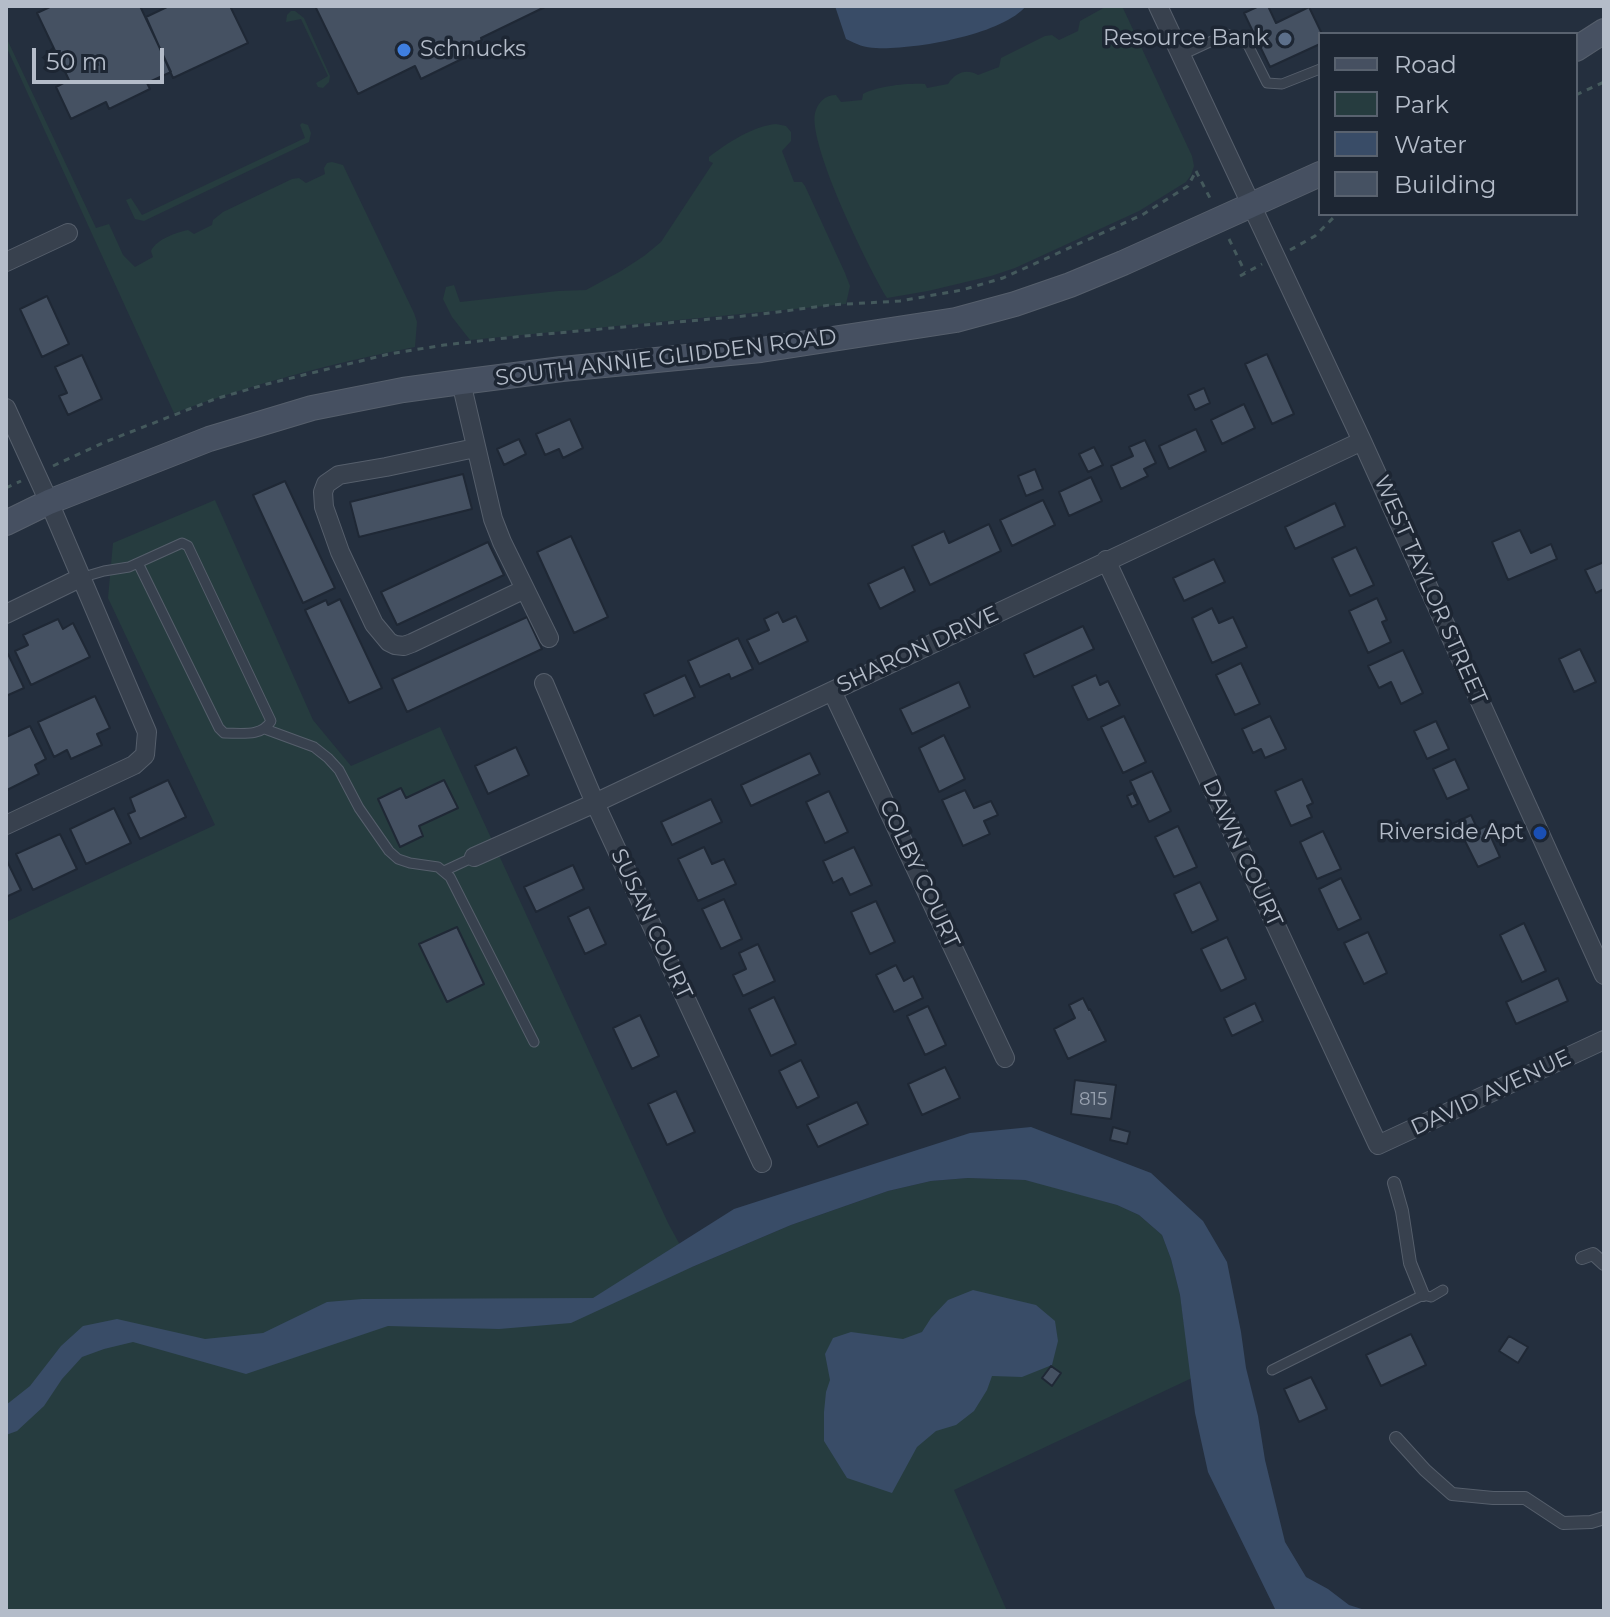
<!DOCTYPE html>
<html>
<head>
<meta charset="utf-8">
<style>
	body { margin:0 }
	#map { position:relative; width:1610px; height:1617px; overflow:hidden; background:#242f3e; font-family:Montserrat,sans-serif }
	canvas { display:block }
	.frame { position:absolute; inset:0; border:8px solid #b4bcc9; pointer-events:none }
	.legend { position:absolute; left:1318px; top:32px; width:260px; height:184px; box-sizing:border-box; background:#1d2633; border:2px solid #59626f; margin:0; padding:10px 14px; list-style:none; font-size:24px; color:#b4bcc9 }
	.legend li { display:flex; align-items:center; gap:16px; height:40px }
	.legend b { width:40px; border:2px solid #59626f }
	.scale { position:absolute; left:32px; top:48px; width:132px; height:36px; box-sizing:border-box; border:4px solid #b4bcc9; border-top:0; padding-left:10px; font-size:24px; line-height:28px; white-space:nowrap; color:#b4bcc9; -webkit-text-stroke:6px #1d2633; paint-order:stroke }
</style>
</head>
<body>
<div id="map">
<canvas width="1610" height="1617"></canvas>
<div class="frame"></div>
<ul class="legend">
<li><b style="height:10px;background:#465061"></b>Road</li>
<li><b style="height:22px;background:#263c3f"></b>Park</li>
<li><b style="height:22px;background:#394c67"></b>Water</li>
<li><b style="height:22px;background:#455162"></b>Building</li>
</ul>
<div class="scale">50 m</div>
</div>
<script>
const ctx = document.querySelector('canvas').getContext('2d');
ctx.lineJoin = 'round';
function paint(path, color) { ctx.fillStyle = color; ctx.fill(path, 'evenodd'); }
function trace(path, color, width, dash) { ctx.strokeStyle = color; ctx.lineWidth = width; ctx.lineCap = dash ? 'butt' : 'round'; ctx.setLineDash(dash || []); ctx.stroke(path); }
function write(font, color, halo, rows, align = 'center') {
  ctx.font = font + ' Montserrat,sans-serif'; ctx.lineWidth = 7; ctx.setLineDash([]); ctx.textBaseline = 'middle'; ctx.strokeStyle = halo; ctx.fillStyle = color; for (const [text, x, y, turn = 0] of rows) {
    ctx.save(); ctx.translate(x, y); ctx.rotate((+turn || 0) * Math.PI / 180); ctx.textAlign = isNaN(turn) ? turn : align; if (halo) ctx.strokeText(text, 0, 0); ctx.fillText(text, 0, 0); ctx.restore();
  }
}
paint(new Path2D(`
	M1107 6H1122L1192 156 1194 166 1191 175 1186 182 1139 211 1015 268 991 276 928 291 887 298C868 267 808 145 815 113 818 102 825 95 836 95L841 102 862 100 863 94C877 86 908 83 925 84L927 88 948 84C955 73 966 68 978 75L999 67 1001 58 1045 36 1052 35 1059 40 1078 31 1080 21Z
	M295 11 304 18 330 76 329 82 323 88 318 87 316 83 328 76 301 19 286 22 287 15 291 11Z
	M6 37 96 228 109 224 123 255 135 267 153 257 151 251C157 239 175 233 188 230L194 234 212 225 213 220 223 212 292 179 299 178 306 183 325 174 324 168 327 163 332 162 343 165 414 313 417 322 415 347C333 363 252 384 174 413L6 46Z
	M302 123 308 125 311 133 309 142 144 221 135 219 126 200 131 198 142 215 305 138 300 125Z
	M776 124 786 126 791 132V141L782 151 794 182H802L805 186 845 273 850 286 846 304 470 340 452 317 443 299 446 287 454 285 460 302 558 291 586 290 621 271 644 256 661 242 713 163 709 161V157C727 143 753 126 776 124Z
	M215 500 313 720 351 766 440 727 668 1223 692 1267 791 1225 888 1191 931 1181 968 1178 1025 1180 1047 1185 1117 1205 1139 1215 1162 1235 1171 1259 1180 1295 1192 1378 954 1490 1007 1611H6V922L215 825 108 598 113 543Z`), '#263c3f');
paint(new Path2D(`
	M835 6H1026C1002 35 913 50 876 48 865 48 856 44 846 39Z
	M1031 1127 1151 1173 1203 1221 1227 1262 1241 1332 1246 1368 1258 1416 1265 1460 1285 1542 1306 1577 1328 1589 1349 1605 1368 1611H1276L1208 1472 1195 1413 1180 1295 1171 1259 1162 1235 1139 1215 1117 1205 1025 1180 968 1178 931 1181 888 1191 791 1225 692 1267 571 1323 499 1329 388 1326 246 1374 133 1342 104 1349 82 1357 62 1379 44 1406 17 1431 6 1435V1405L30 1386 61 1346 83 1326 117 1319 205 1339 263 1333 327 1302 362 1299 593 1298 734 1209 970 1133Z
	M973 1290 1036 1305 1055 1321 1058 1341 1052 1365 1022 1377 992 1376 987 1390 974 1411 956 1425 936 1431 917 1447 892 1493 847 1478 824 1441V1412L826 1392 830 1380 825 1354 833 1338 851 1332 903 1339 922 1332 931 1318 948 1300Z`), '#394c67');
const building = new Path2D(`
	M52 6H140L171 72 147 83 150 89 109 109 106 102 71 119 56 87 69 80 37 13Z
	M169 6H230L248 43 173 78 146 17Z
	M315 6H547L481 38 482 40 470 46 474 53 421 79 415 66 358 94Z
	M1259 6H1268L1276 23 1309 7 1322 34H1320V44L1270 67 1244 13Z
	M47 296 69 344 42 357 20 309Z
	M1267 354 1294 414 1272 424 1245 364Z
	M82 355 102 399 68 415 59 396 67 393 55 367Z
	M1204 388 1210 403 1195 410 1188 395Z
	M1244 404 1255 428 1222 444 1211 420Z
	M570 419 583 448 563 458 559 449 545 455 536 434Z
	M1196 429 1206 451 1169 469 1159 446Z
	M519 439 526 454 504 465 497 449Z
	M1145 440 1156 463 1144 469 1148 476 1121 489 1111 466 1133 456 1129 447Z
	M1094 447 1103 465 1088 472 1079 454Z
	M1035 469 1043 489 1026 496 1018 476Z
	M463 474 472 509 359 537 350 502Z
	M1091 477 1102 501 1069 516 1059 492Z
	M285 481 335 588 303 603 253 495Z
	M1043 500 1055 525 1012 546 1000 520Z
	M1335 503 1345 526 1295 549 1285 527Z
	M989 524 1001 551 930 585 912 546 944 531 949 543Z
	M1520 530 1531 553 1551 544 1557 559 1508 580 1492 542Z
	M571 536 608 617 574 633 537 552Z
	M488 542 504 575 397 625 381 592Z
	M1356 547 1374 585 1350 596 1332 558Z
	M1214 559 1225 582 1184 601 1173 578Z
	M1604 562V589L1596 593 1585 570Z
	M904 567 915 591 880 609 868 584Z
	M1377 598 1387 620 1382 622 1391 642 1368 653 1349 611Z
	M340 599 382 688 349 703 305 610 326 600 328 605Z
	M1212 608 1219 623 1233 617 1247 647 1212 663 1192 618Z
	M778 612 783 622 796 616 808 641 759 664 747 640 769 630 764 619Z
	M527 617 542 649 407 712 392 679Z
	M58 619 63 629 73 623 90 657 31 685 15 651 28 645 23 635Z
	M1083 626 1094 649 1034 677 1024 654Z
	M738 638 753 669 731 679 729 674 700 687 688 661Z
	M1580 649 1596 682 1574 692 1559 659Z
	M1403 650 1423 693 1401 704 1391 682 1379 688 1368 666Z
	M8 654 24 688 6 696V655Z
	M1241 663 1260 704 1235 715 1216 675Z
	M685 675 695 697 654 716 644 694Z
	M1096 675 1100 685 1108 681 1120 705 1088 720 1072 686Z
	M959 682 970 707 912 734 900 709Z
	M95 696 110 728 97 734 102 745 71 759 67 750 54 757 38 722Z
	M1124 716 1146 762 1123 773 1101 727Z
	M1270 716 1286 749 1265 758 1261 749 1253 753 1242 729Z
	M1436 721 1449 749 1427 759 1414 731Z
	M30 726 46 759 35 765 39 774 7 790 6 737Z
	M944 735 965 779 939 792 919 748Z
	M516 747 529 775 488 794 475 766Z
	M810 753 820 774 751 806 741 785Z
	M1455 759 1469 789 1447 799 1433 769Z
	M1152 771 1171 811 1149 822 1130 781Z
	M1302 779 1313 803 1307 806 1312 817 1291 826 1275 791Z
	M168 780 186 817 140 839 128 814 135 811 130 798Z
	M444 780 458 808 419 826 423 836 400 847 378 799 401 788 406 798Z
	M965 790 974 808 991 801 998 815 984 821 990 834 963 846 942 800Z
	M829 791 848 832 825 843 806 802Z
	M1133 793 1138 804 1132 807 1127 796Z
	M711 799 722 822 672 845 661 822Z
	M114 808 131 843 86 864 70 829Z
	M1471 815 1478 830 1486 826 1500 857 1478 867 1463 837 1455 841 1448 826Z
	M1178 826 1197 867 1174 877 1155 837Z
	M1323 831 1341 869 1317 879 1300 842Z
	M60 834 77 869 33 890 16 854Z
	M704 847 712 864 724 859 736 884 698 901 678 859Z
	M854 847 872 885 850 895 842 878 833 883 823 861Z
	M6 859 21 890 6 897Z
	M573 865 584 889 536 912 524 887Z
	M1341 878 1361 919 1338 930 1319 889Z
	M1200 882 1218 920 1192 933 1174 894Z
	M724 899 742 939 721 949 702 909Z
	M876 901 895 942 870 954 851 912Z
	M589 907 606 944 585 954 568 917Z
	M1524 923 1546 971 1522 982 1500 935Z
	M457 927 484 984 447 1002 419 944Z
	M1368 932 1387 973 1364 984 1344 943Z
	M1227 937 1246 979 1221 991 1201 949Z
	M758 944 775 981 743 996 733 975 746 969 739 953Z
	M896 965 904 981 913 976 923 998 894 1012 876 975Z
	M1558 978 1568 1001 1516 1024 1506 1002Z
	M774 997 796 1044 771 1056 749 1009Z
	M1083 998 1089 1010 1090 1009 1106 1041 1068 1059 1054 1029 1075 1018 1069 1005Z
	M1255 1003 1263 1021 1232 1036 1224 1018Z
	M928 1006 946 1045 925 1055 907 1016Z
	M640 1015 659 1056 632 1069 613 1028Z
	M801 1060 819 1097 797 1108 779 1071Z
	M945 1067 960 1098 922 1115 908 1084Z
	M1075 1080 1116 1085 1111 1119 1071 1114Z
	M676 1091 695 1132 667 1145 648 1104Z
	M857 1102 868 1124 818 1147 807 1125Z
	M1113 1127 1130 1132 1127 1144 1110 1140Z
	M1411 1334 1426 1365 1381 1386 1366 1355Z
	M1509 1336 1528 1347 1518 1363 1499 1351Z
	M1051 1366 1061 1373 1052 1386 1042 1378Z
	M1311 1377 1327 1409 1299 1422 1284 1389Z`);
paint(building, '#455162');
trace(building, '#1f2835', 2);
const service = new Path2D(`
	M1182 55 1227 34 1248 45 1267 83 1282 84 1320 69
	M80 578 104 571 129 567 182 543 188 546 271 721C262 737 241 733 224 733L219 728 138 563
	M265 729 314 747 328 758 339 770 359 808 389 851 398 859 410 863 438 867 450 877 534 1042
	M444 871 474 857
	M1272 1370 1423 1295 1431 1297 1443 1290`);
const pedestrian = new Path2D(`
	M1394 1183 1402 1211 1410 1263 1423 1295
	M1582 1258 1593 1254 1604 1264
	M1396 1438 1425 1470 1452 1494 1493 1498H1525L1563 1523 1591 1522 1604 1518`);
const minor = new Path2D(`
	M1158 6 1362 441 1604 975
	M6 262 68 233
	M461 382 493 519 502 542 549 638
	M6 408 49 502 147 732 145 755 134 765 6 825
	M475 448 386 467 339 475 326 484 323 492 324 507 340 552 374 624 389 642 395 645 404 646 412 643 525 589
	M1106 560 1378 1145 1604 1040
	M6 614 80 578
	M544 683 595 803 762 1163
	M832 691 1005 1058
	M474 857 595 803 1362 441`);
const secondary = new Path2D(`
	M1576 49 1604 31
	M6 523 49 502 209 439 312 408 403 390 461 382 562 369 761 350 956 320 1015 304 1070 285 1123 263 1320 174`);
trace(service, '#565f6c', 11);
trace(pedestrian, '#565f6c', 14);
trace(minor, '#565f6c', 20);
trace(secondary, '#565f6c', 26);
trace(new Path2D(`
	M1576 95 1604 82
	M1196 171 1211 200
	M1229 239 1245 272
	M1290 250 1315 236 1337 214
	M1240 276 1262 264
	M53 466 105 442 215 399 267 384 389 354 444 345 524 336 755 315 830 305 900 301 962 290 1003 278 1142 215 1188 186 1196 171
	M6 488 21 481
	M1359 1611V1609`), '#44595c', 3, [6, 6]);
trace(service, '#38414e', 9);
trace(pedestrian, '#38414e', 12);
trace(minor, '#38414e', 18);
trace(secondary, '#465061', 24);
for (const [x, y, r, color] of [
	[1285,39,8,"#5c6f8a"],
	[404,50,8,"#3f7fe0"],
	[1540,833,8,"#1a4fb4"]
]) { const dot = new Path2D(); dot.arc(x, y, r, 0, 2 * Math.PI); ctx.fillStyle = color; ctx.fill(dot); trace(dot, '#1d2633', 3); }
write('18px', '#98a1af', null, [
	["815",1093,1100]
]);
write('22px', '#b4bcc9', '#1d2633', [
	["Resource Bank",1269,39],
	["Schnucks",420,50,"left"],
	["Riverside Apt",1524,833]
], 'right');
write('22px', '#b4bcc9', '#1d2633', [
	["SOUTH ANNIE GLIDDEN ROAD",666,358,-7],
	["WEST TAYLOR STREET",1430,590,66],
	["SHARON DRIVE",918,650,-25],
	["DAWN COURT",1242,853,65],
	["COLBY COURT",919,874,65],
	["SUSAN COURT",651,924,65],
	["DAVID AVENUE",1491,1093,-25]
]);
</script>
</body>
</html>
